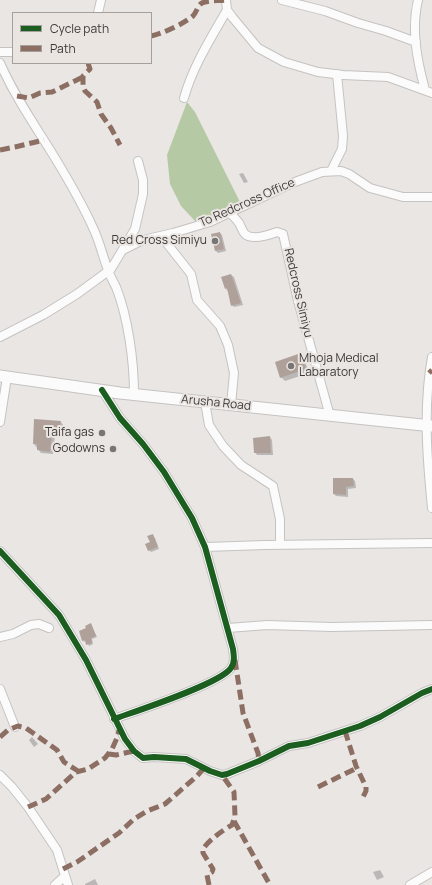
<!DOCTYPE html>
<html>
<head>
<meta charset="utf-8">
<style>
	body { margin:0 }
	#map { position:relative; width:432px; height:885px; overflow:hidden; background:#e9e6e4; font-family:Manrope,sans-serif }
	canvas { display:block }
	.legend { position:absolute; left:12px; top:12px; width:140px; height:52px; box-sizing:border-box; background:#ebe5e2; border:1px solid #a5a09e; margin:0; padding:5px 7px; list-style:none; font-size:12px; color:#3b3938 }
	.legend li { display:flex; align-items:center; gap:8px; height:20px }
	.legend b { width:20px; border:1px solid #a5a09e }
</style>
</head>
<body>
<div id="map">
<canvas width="432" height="885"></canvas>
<ul class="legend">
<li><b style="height:5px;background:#1b5e20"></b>Cycle path</li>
<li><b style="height:5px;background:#8d6e63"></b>Path</li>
</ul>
</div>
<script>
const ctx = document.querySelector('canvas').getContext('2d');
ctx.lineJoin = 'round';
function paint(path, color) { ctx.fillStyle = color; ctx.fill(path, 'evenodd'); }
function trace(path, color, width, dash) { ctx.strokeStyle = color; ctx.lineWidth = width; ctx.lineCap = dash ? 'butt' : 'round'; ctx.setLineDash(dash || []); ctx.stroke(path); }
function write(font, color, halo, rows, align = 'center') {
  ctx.font = font + ' Manrope,sans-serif'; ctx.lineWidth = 4; ctx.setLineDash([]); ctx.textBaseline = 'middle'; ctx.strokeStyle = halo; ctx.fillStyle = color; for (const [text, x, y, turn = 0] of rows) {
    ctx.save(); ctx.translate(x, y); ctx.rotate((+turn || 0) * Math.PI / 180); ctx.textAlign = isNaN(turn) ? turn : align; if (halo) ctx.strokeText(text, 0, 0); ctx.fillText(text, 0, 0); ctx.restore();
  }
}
paint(new Path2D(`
	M187 102 195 112 242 206 196 222 181 206 170 184 167 155Z`), '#b6c9a5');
paint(new Path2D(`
	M243 173 248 182 244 183 239 174Z
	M220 233 222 235 226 251 218 253 216 251Z
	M231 275 234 277 243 305 234 307 232 305 228 291 226 289Z
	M301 354 304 358 309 373 285 381 281 377Z
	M61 422 64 426 61 436H55L53 454 41 453 34 444Z
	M270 437 272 440 273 455H257L255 452Z
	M353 479 355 481 356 488 348 489V497L336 496 334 494Z
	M152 535 155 538 159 549 151 552 149 550Z
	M91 624 97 637 92 639 93 644 89 646 86 641 84 642 83 640Z
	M32 737 38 744 34 747 29 740Z
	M380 870 384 877 377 880 373 872Z
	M95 879 98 885H85V884Z`), '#0003');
paint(new Path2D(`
	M220 232 224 249 215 251 211 234Z
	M231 274 241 303 231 306 227 288 225 289 221 277Z
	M301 353 306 369 280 378 275 362Z
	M34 419 61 421 58 433H52L50 452 37 450V444H33Z
	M270 436 271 453H254L253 438Z
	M333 478H353L354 486 346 487V495L333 494Z
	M153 534 158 547 148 551 145 544 150 542 147 536Z
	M91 623 96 636 91 638 92 643 86 645 85 640 82 641 79 631 86 628 85 626Z`), '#afa19a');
const street = new Path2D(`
	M226 0 227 10 233 18 258 48 284 62 318 72 343 75 388 77 432 93
	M282 0 325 11 358 23 386 31 416 42
	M418 0C411 30 417 60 425 90
	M98 13 101 0
	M0 52H13
	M0 63C15 97 36 127 55 158 69 181 83 205 94 230 100 243 103 257 108 270 110 276 113 281 116 287 128 317 134 361 134 394
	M184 98C193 66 211 38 227 10
	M331 171 342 149 343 136 337 74
	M230 213C233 216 236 219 239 223 241 226 242 231 245 234 252 241 269 235 277 232L283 234 298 301 330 416
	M161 236 191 274 197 300 220 326 228 345 234 373 231 405
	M123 250 143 240 173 233 210 222 295 182 322 172 341 171 349 174 370 188 403 197H432
	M0 337 43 315 77 294 111 269 135 229 143 194V180L138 161
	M432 357C423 407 427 458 432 508
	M102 390 120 418 143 444 164 472 192 518 205 547 233 649C234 656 235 662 231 668 220 684 136 711 114 719
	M205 402 209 425 223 446 241 465 273 486 280 519V545
	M0 422 7 377
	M205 547 265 545 432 543
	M0 551 59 615 86 660 125 739 134 751 143 758 154 757 186 759 210 771 222 775 227 774 259 761 289 746 308 743 360 726 380 717 422 693 432 689
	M228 628 267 625 332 627 432 625
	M0 637 13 634 31 625 39 624 49 628
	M0 689 15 727
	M0 775 12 787 28 807 57 850 68 885
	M55 885 65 876
	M410 885 432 872`);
const secondary = new Path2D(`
	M0 376 120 393 432 426`);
trace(street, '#c5c3c1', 10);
trace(secondary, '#c5c3c1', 13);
trace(street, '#fcfbfb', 8);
trace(secondary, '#fcfbfb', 11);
trace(new Path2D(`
	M151 36C162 34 185 23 193 16 197 12 197 6 202 3 208 0 219 1 226 0
	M88 63 90 69 83 76V86L85 91 97 102 101 114 111 128 120 145
	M17 96 29 98 40 93 52 92 83 77
	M0 150 15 147 44 140
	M429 373 432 370
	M235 660 243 713 258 753 259 761
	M345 731 356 766 366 787V791L363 797
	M0 737 8 730 18 726 26 728 57 750 64 762 78 771
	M109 754 116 755 134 751
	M318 787 357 768
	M28 807 46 799 76 772 88 769 105 758 112 749 117 738 119 730
	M234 821 270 885
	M63 869 77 862 119 833 134 819 147 811 165 804 197 776 204 768
	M209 885 207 875 212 872 213 869 203 853V849C209 840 223 830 232 825L235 816 234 792 222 775`), '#8d6e63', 5, [10, 5]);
trace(new Path2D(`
	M102 390 120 418 143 444 164 472 192 518 205 547 233 649C234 656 235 662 231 668 220 684 136 711 114 719
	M0 551 59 615 86 660 125 739 134 751 143 758 154 757 186 759 210 771 222 775 227 774 259 761 289 746 308 743 360 726 380 717 422 693 432 689`), '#1b5e20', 6);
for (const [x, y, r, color] of [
	[215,241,4,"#787674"],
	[291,366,4,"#787674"],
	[102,433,4,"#787674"],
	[113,449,4,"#787674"]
]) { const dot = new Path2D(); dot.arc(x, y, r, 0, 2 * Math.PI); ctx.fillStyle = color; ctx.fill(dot); trace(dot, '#ebe5e2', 1.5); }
write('12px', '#3b3938', '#ebe5e2', [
	["To Redcross Office",247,203,-24],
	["Redcross Simiyu",298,293,77],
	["Arusha Road",216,403,6]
]);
write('12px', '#3b3938', '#ebe5e2', [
	["Red Cross Simiyu",207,241],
	["Mhoja Medical",299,359,"left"],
	["Labaratory",299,373,"left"],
	["Taifa gas",94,433],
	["Godowns",105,449]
], 'right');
</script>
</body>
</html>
